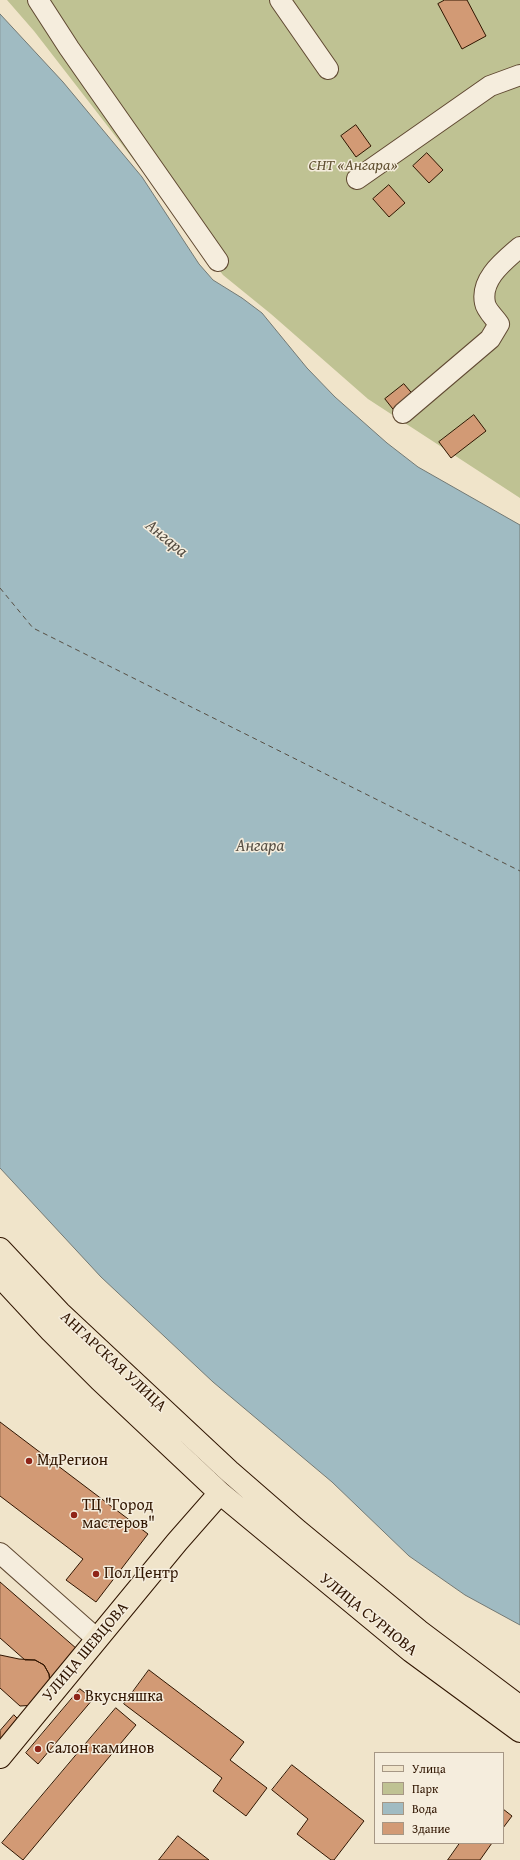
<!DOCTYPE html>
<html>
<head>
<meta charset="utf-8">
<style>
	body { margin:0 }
	#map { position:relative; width:520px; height:1860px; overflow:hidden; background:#f0e4ca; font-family:"Gentium Book Plus",serif }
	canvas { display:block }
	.legend { position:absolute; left:374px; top:1752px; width:130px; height:92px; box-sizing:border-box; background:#f5eddd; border:1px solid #a69785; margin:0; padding:5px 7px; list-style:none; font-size:12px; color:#301500 }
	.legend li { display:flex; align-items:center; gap:8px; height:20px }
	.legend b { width:20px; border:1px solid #a69785 }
</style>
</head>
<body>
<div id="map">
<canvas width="520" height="1860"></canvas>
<ul class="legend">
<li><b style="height:5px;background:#f0e4ca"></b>Улица</li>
<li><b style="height:11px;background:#bfc293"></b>Парк</li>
<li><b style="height:11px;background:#a0bbc2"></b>Вода</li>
<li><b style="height:11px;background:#d29a75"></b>Здание</li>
</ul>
</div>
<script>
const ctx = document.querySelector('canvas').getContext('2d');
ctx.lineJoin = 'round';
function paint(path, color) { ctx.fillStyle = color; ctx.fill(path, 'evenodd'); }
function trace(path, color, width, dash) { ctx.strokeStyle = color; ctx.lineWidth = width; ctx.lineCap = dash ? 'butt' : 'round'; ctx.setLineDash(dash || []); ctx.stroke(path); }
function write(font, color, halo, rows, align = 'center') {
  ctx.font = font + ' "Gentium Book Plus",serif'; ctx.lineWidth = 3; ctx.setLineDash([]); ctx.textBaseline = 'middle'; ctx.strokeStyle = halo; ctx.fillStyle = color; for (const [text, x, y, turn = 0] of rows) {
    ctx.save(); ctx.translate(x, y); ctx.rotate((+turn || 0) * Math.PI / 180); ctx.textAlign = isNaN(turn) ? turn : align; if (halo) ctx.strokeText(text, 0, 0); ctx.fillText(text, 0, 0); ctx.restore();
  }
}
paint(new Path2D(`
	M7 0H520V498L368 399 271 314 223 275 34 31Z`), '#bfc293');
const water = new Path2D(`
	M0 14 63 82 142 177 199 264 213 280 242 298 262 313 307 368 335 397 387 443 418 467 520 525V1625L465 1595 409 1556 332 1482 213 1382 101 1277 0 1168Z`);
paint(water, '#a0bbc2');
trace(water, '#737974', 1);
trace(new Path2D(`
	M0 588 33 628 520 871`), '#574f44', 1, [5, 4]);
const building = new Path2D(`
	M445 0H467L486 36 462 49 438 4Z
	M356 125 371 146 356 157 341 136Z
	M427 153 443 170 429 183 413 166Z
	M389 185 405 203 389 217 373 199Z
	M404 384 416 398 396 413 385 399Z
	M474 415 486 431 451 458 439 442Z
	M0 1422 148 1534 96 1602 66 1580 83 1559 0 1496Z
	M0 1582 77 1649 50 1680 49 1674 44 1665 35 1660H25L0 1638Z
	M0 1655 19 1659 35 1660 44 1665 49 1674 50 1686 37 1705 20 1706 0 1688Z
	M149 1670 244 1742 230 1760 267 1788 246 1816 213 1791 222 1778 124 1704Z
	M80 1689 93 1699 38 1764 26 1753Z
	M116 1708 136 1725 23 1860 2 1843Z
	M14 1715 21 1722 4 1742 0 1739V1731Z
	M292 1765 364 1821 334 1860H331L297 1834 308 1819 272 1790Z
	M503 1809 512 1816 503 1828Z
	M178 1836 209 1860H159Z
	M460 1843H492L480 1860H448Z`);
paint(building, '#d29a75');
trace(building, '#301500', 1);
const minor = new Path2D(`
	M38 0 69 48 218 261
	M280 0 328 69
	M357 179 490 86 520 75
	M403 413 490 339 499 324C495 318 486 310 485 303 480 279 504 261 520 247
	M0 1553 97 1639`);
const major = new Path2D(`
	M0 1249 60 1313 229 1471 298 1531 419 1631 520 1707
	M0 1276 51 1331 100 1380 220 1493 411 1651 520 1731
	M0 1757 177 1542 220 1493`);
trace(minor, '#604932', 22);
trace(major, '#301500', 24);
trace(minor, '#f5eddd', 20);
trace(major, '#f0e4ca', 22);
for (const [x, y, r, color] of [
	[29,1461,4,"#8f2418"],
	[74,1515,4,"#8f2418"],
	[96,1574,4,"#8f2418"],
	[77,1697,4,"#8f2418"],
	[38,1749,4,"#8f2418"]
]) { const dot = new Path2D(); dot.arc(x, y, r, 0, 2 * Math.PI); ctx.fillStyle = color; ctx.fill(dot); trace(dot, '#f5eddd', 1.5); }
write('italic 16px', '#625233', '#f5eddd', [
	["СНТ «Ангара»",353,166]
]);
write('16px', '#301500', '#f5eddd', [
	["АНГАРСКАЯ УЛИЦА",113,1362,43],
	["УЛИЦА СУРНОВА",368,1615,39],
	["УЛИЦА ШЕВЦОВА",86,1652,-50]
]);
write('16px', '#301500', '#f5eddd', [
	["МдРегион",37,1461],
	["ТЦ \"Город",82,1506],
	["мастеров\"",82,1524],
	["Пол Центр",104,1574],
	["Вкусняшка",85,1697],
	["Салон каминов",46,1749]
], 'left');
write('italic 17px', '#574f44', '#f5eddd', [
	["Ангара",166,539,39],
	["Ангара",260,847]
]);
</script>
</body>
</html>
